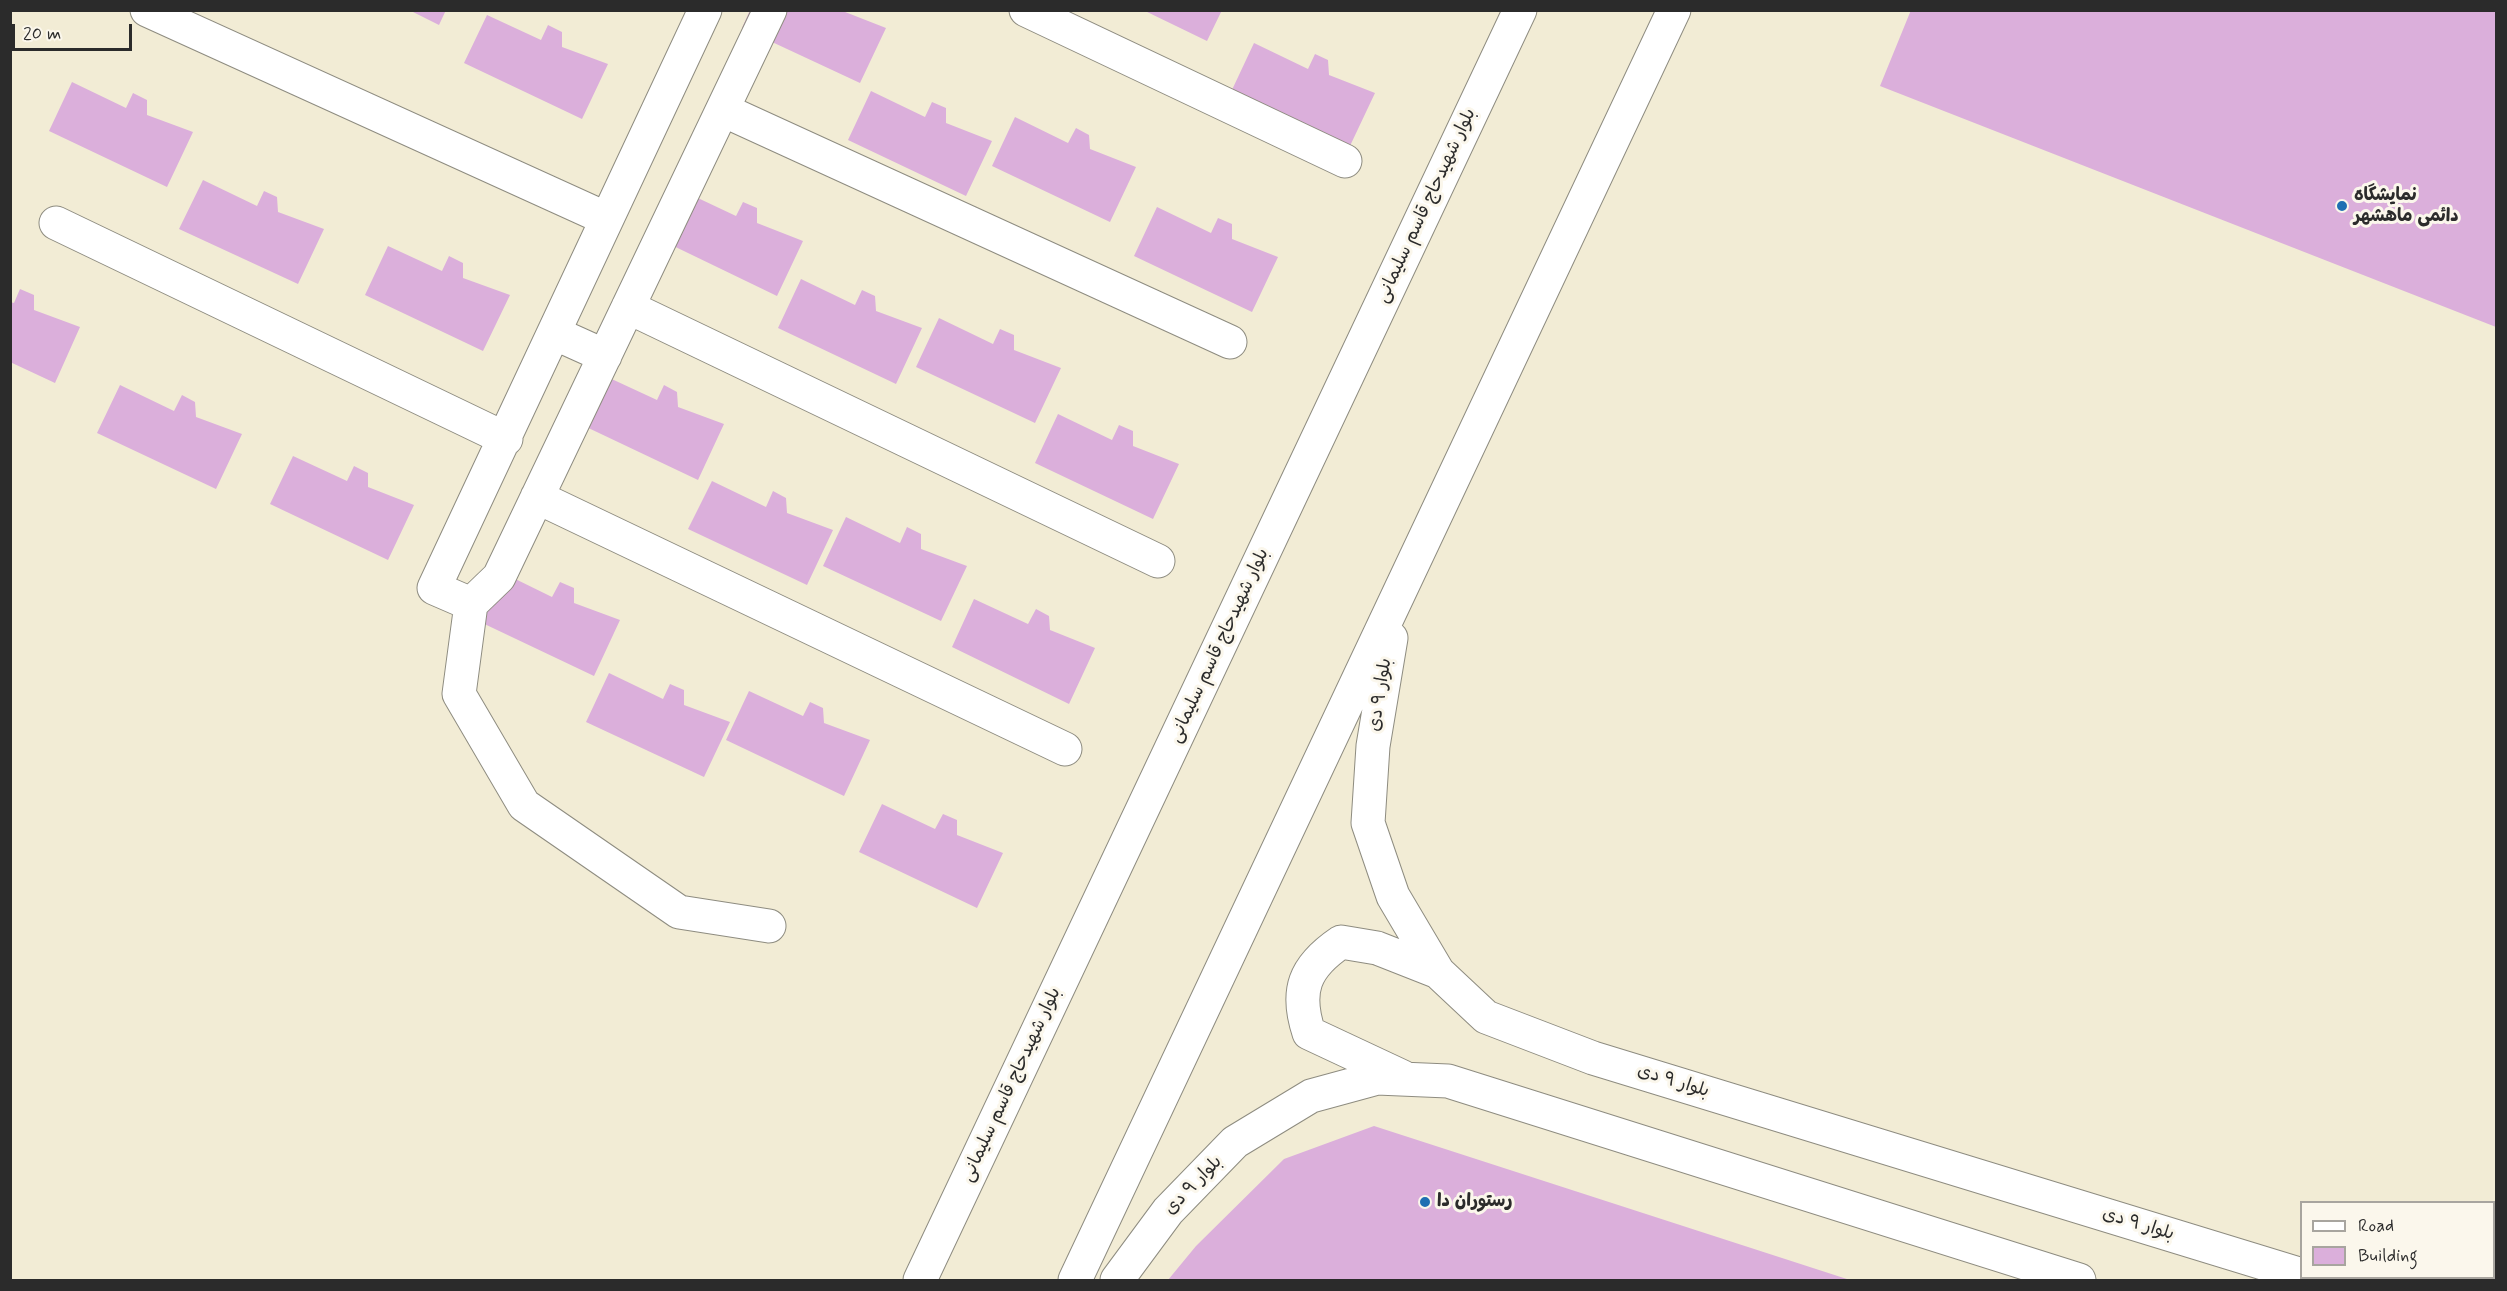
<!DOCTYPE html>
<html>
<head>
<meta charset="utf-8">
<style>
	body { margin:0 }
	#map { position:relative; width:2507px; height:1291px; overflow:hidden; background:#f2ecd5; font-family:Mynerve,sans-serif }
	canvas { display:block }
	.frame { position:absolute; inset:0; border:12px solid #2b2b2b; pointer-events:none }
	.legend { position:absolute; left:2300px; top:1201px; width:195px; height:78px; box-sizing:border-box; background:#fbf7ec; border:2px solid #a8a59f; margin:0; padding:8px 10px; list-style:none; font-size:18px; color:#2b2b2b }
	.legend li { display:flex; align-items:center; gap:12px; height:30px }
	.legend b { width:30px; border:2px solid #a8a59f }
	.scale { position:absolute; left:12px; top:24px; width:120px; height:27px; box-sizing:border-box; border:3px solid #2b2b2b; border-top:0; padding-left:8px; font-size:18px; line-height:21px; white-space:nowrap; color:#2b2b2b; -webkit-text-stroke:4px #fbf7ec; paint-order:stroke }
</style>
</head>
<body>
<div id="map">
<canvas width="2507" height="1291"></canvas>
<div class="frame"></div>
<ul class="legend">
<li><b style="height:8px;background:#fff"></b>Road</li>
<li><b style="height:16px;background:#dbafdb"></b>Building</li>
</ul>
<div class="scale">20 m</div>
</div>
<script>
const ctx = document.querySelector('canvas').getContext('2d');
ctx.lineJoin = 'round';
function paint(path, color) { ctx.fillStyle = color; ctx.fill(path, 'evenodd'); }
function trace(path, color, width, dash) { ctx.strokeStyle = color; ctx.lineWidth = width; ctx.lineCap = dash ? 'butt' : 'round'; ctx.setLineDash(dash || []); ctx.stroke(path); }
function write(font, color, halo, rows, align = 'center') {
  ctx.font = font + ' Mynerve,"Playpen Sans Arabic",sans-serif'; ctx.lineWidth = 6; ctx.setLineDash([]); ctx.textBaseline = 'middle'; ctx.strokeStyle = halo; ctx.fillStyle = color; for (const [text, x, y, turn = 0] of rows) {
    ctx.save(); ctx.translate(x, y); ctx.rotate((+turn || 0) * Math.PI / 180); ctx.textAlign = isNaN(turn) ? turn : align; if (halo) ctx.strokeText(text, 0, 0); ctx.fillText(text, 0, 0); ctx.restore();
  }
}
paint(new Path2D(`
	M409 10H446L439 25Z
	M750 10H840L886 28 860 83 742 28Z
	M1143 10H1222L1207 41Z
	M1911 10H2496V327L1880 86Z
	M487 15 541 40 548 25 562 32V47L608 64 582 119 464 63Z
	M1254 43 1308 69 1315 54 1328 60 1329 75 1375 93 1349 148 1231 92Z
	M72 82 126 108 133 93 147 100V115L193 132 167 187 49 131Z
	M871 91 925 117 932 102 946 108V123L992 141 966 196 848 140Z
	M1015 117 1068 143 1076 128 1089 135 1090 149 1136 167 1110 222 992 166Z
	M203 180 257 206 264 191 277 197 278 212 324 229 298 284 179 229Z
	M683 191 736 216 743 202 757 208V223L803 241 777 296 659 239Z
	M1157 207 1211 233 1218 218 1232 224V239L1278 257 1252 312 1134 256Z
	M388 246 442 271 449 256 463 263V278L510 295 483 351 365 295Z
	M801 279 855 305 862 290 875 296 876 311 922 328 896 384 778 328Z
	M20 289 34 295V310L80 327 55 383 10 362V302L14 303Z
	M939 318 993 344 1000 329 1014 335V350L1061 368 1035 423 916 367Z
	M603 375 657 400 664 385 677 392 678 407 724 424 698 480 580 424Z
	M120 385 174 411 182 395 195 402 196 417 242 434 216 489 97 433Z
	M1058 414 1112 440 1119 425 1133 431V446L1179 464 1153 519 1035 463Z
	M293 456 347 481 354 466 368 473V487L414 505 388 560 270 504Z
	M712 481 766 507 773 491 786 498 787 513 833 530 807 585 688 529Z
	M846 517 900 543 907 527 921 534V549L967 566 941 621 823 566Z
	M499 571 552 597 560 582 574 588V603L620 620 594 676 476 620Z
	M974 599 1028 624 1036 609 1049 616 1050 630 1095 648 1069 704 952 647Z
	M609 673 663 699 670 684 684 690V705L730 722 704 777 586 722Z
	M749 691 803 716 810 702 823 708 824 723 870 740 844 796 726 740Z
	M882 804 935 829 943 814 957 820V835L1003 853 977 908 859 852Z
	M1374 1126 1850 1280H1168L1196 1246 1284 1159Z`), '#dbafdb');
const minor = new Path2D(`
	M147 10 607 219
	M705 10 434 588 471 604 499 577 770 10
	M1026 10 1345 161
	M723 110 1230 342
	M56 223 506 439
	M628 307 1158 561
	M554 333 605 356
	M537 497 1065 749
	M471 604 459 694 524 805 679 912 769 926`);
const major = new Path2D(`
	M1391 638 1373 746 1368 823 1393 896 1438 972 1486 1017 1593 1058 2302 1275
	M1403 1077 1309 1033C1295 991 1304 967 1341 942L1377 948 1438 972
	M920 1280 1520 10
	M1075 1280 1674 10
	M1117 1280 1168 1211 1235 1142 1311 1096 1377 1078 1448 1081 2079 1280`);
trace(minor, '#8e8c80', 35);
trace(major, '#8e8c80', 35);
trace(minor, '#fff', 33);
trace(major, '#fff', 33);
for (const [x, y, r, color] of [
	[2342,206,6,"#1f6fb2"],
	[1425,1202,6,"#1f6fb2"]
]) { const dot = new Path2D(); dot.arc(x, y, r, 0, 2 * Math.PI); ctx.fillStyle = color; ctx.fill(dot); trace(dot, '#fbf7ec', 2); }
write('bold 18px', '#2b2b2b', '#fbf7ec', [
	["نمایشگاه",2354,196],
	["دائمی ماهشهر",2354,217],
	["رستوران دا",1437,1202]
], 'left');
write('18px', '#2b2b2b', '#fbf7ec', [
	["بلوار شهیدحاج قاسم سلیمانی",1427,206,-65],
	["بلوار شهیدحاج قاسم سلیمانی",1220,646,-65],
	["بلوار ۹ دی",1381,695,-81],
	["بلوار ۹ دی",1673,1082,17],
	["بلوار شهیدحاج قاسم سلیمانی",1012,1085,-65],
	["بلوار ۹ دی",1194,1186,-46],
	["بلوار ۹ دی",2138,1225,17]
]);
</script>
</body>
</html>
